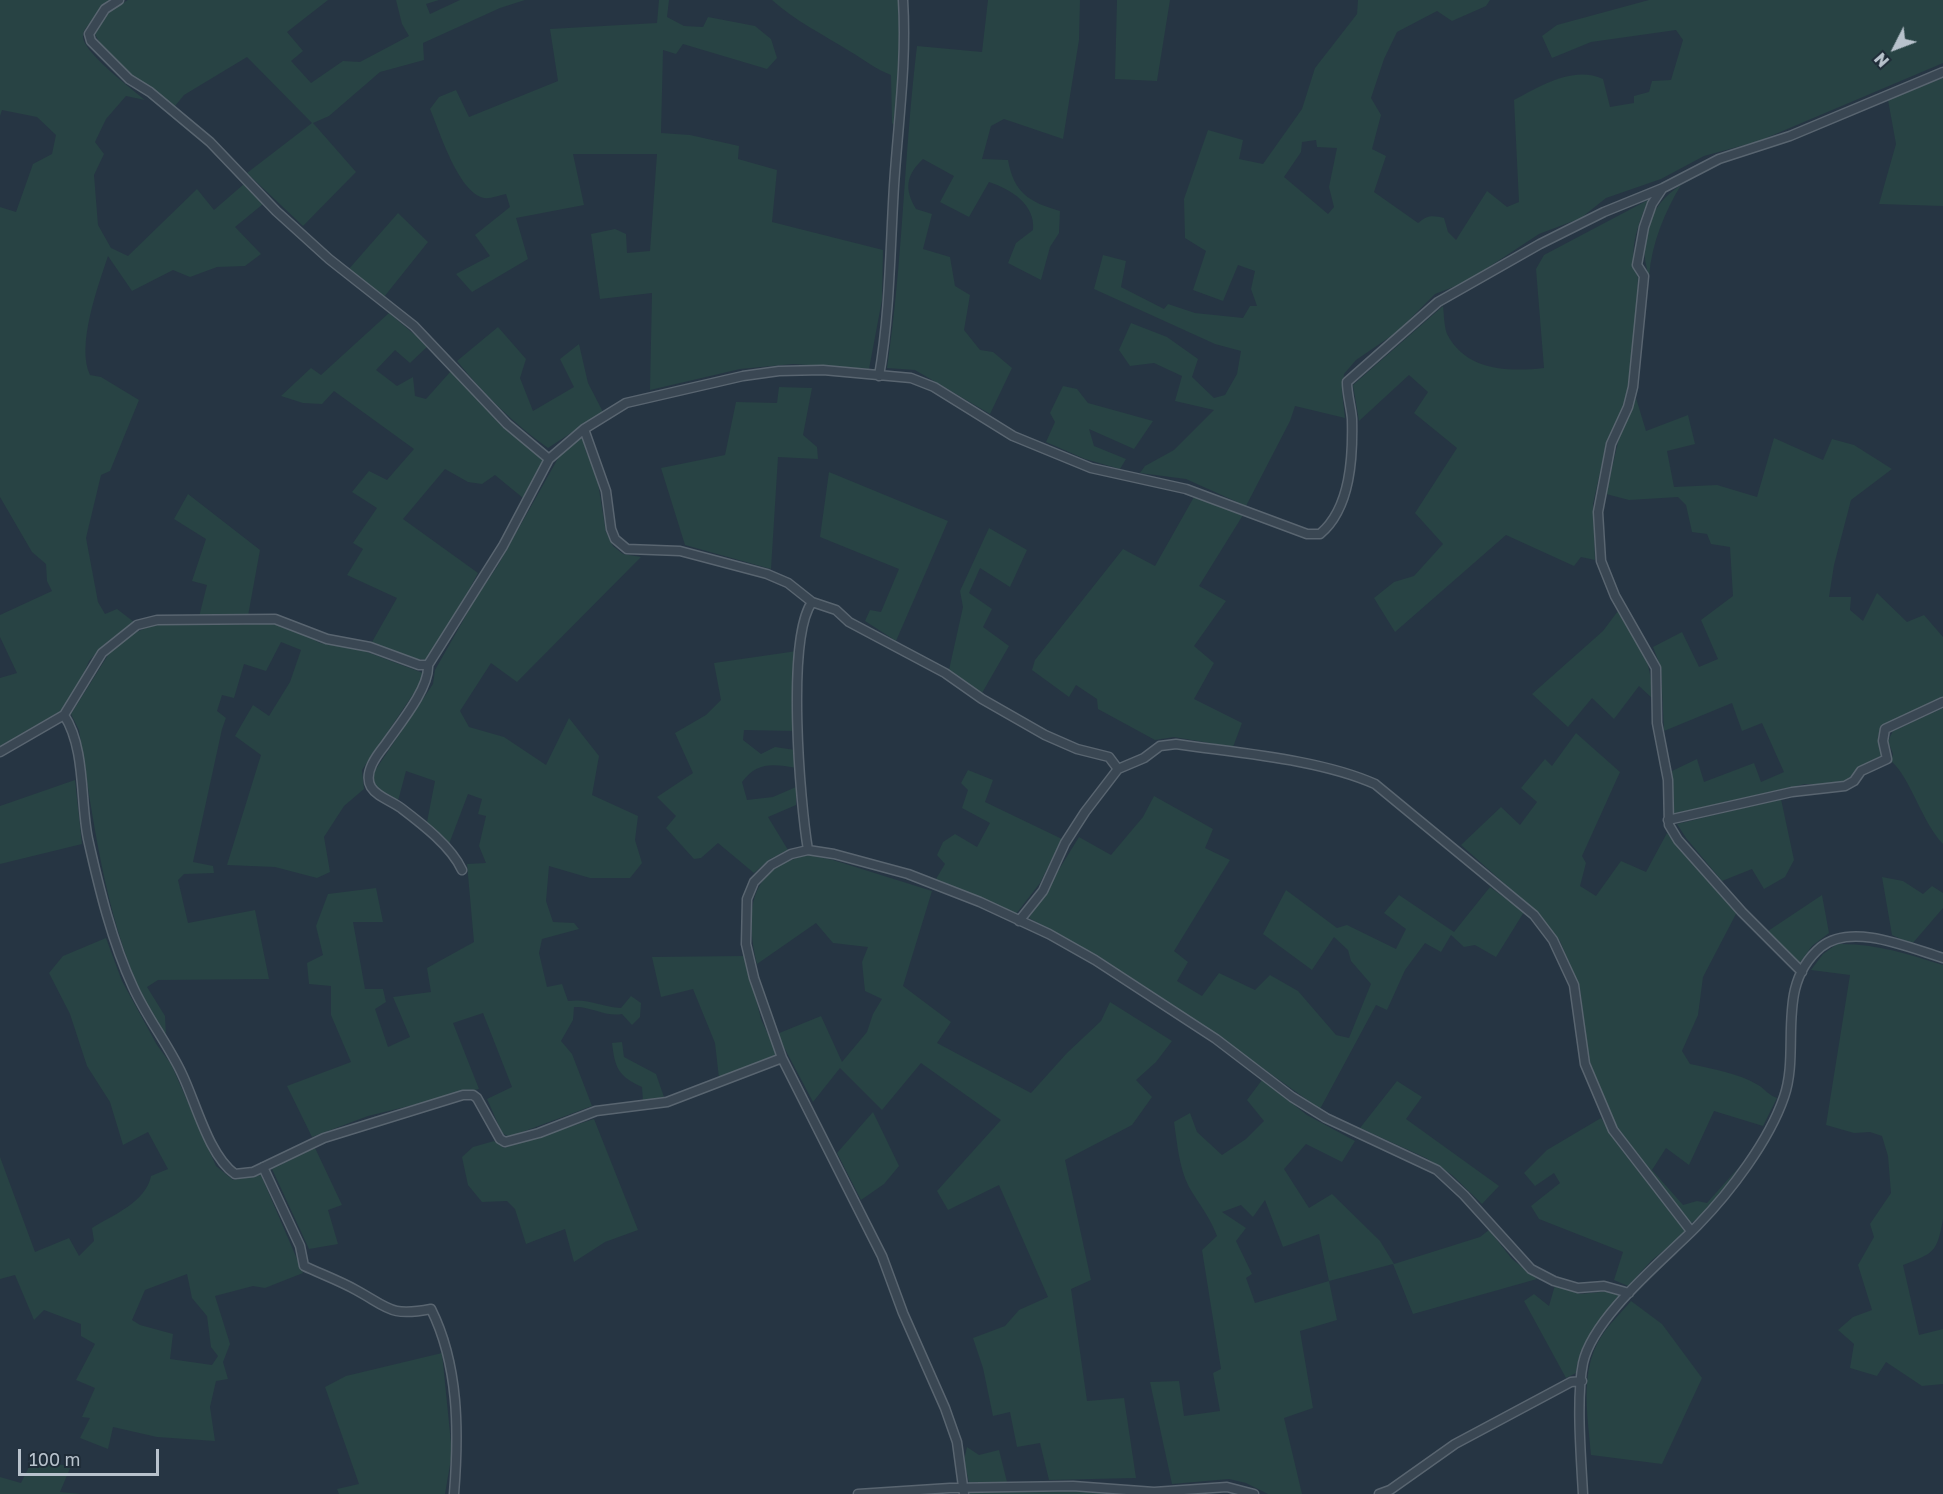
<!DOCTYPE html>
<html>
<head>
<meta charset="utf-8">
<style>
	body { margin:0 }
	#map { position:relative; width:1943px; height:1494px; overflow:hidden; background:#263543; font-family:"Golos Text",sans-serif }
	canvas { display:block }
	.north { position:absolute; left:1865px; top:18px; width:60px; height:60px; -webkit-text-stroke:4px #1f2c38; paint-order:stroke; rotate:228deg; font-size:16px; font-weight:700; line-height:24px; text-align:center; color:#b8c2cc }
	.north::after { content:''; display:block; margin:auto; width:21px; height:27px; background:#b8c2cc; clip-path:polygon(50% 0,100% 100%,50% 72%,0 100%) }
	.scale { position:absolute; left:18px; top:1449px; width:141px; height:27px; box-sizing:border-box; border:3px solid #b8c2cc; border-top:0; padding-left:8px; font-size:18px; line-height:21px; white-space:nowrap; color:#b8c2cc; -webkit-text-stroke:4px #1f2c38; paint-order:stroke }
</style>
</head>
<body>
<div id="map">
<canvas width="1943" height="1494"></canvas>
<div class="north">N</div>
<div class="scale">100 m</div>
</div>
<script>
const ctx = document.querySelector('canvas').getContext('2d');
ctx.lineJoin = 'round';
function paint(path, color) { ctx.fillStyle = color; ctx.fill(path, 'evenodd'); }
function trace(path, color, width, dash) { ctx.strokeStyle = color; ctx.lineWidth = width; ctx.lineCap = dash ? 'butt' : 'round'; ctx.setLineDash(dash || []); ctx.stroke(path); }
paint(new Path2D(`
	M0 0H109C100 5 101 11 95 18 90 24 83 28 83 37 84 53 132 89 145 100L126 96 106 119 95 142 104 154 94 175 98 225 111 248 128 256 197 189 214 210 244 184 263 204 235 227 261 254 245 266 217 267 190 277 173 270 132 291 108 256C98 286 76 346 90 375L101 377 139 400 110 471 101 475 86 538 98 602 105 614 117 609 134 622 107 642 89 661 77 689 64 709 0 746V678L17 673 0 637V615L52 591 47 581 46 564 32 552 0 497V207L16 212 33 164 52 154 56 135 37 117 2 110 0 116Z
	M128 0H328L287 32 303 51 291 61 311 83 343 61 360 62 409 36 402 24 396 0H439L426 4 430 14 460 0H525L500 8 423 43 424 60 380 72 329 116 313 123 356 172 303 226 247 173 312 123 247 57 184 95 175 106C148 86 109 65 95 34L109 11Z
	M659 0H669L667 17 684 26 703 27 708 17 755 26 771 39 777 58 767 69 683 44 676 54 663 50 661 133 690 135 739 146 738 159 777 170 772 222 883 250 882 300 869 369 793 364 740 369 650 390 652 293 600 299 591 234 615 229 626 234 627 253 650 251 657 154H573L584 205 516 218 528 259 472 292 456 274 490 256 475 235 510 207 506 194C500 195 490 199 484 198 458 192 440 132 430 109L439 97 456 90 469 117 558 81 550 29 657 23Z
	M772 0H898L901 49 895 126 892 123 891 75C875 69 865 60 851 52 824 35 795 21 772 0Z
	M988 0H1080L1079 40 1063 139 1004 119 991 126 982 159 1008 160C1014 193 1029 202 1060 211L1059 233 1050 247 1041 280 1008 263 1016 243 1033 230C1036 205 1011 189 989 182L969 217 940 202 954 176 923 159C906 175 904 189 916 209L932 214 923 249 950 257 955 286 970 295 964 330 980 350 993 352 1012 368 990 414 915 370 887 368C903 261 904 153 917 46L982 52Z
	M1117 0H1170L1157 81 1115 79Z
	M1358 0H1490L1486 6 1452 21 1437 11 1397 32 1384 59 1371 98 1381 115 1372 149 1386 156 1374 192 1418 223C1427 215 1433 215 1444 218L1448 232 1456 240 1487 191 1507 207 1519 202 1514 100C1540 86 1574 65 1603 79L1610 107 1634 103V96L1649 92 1652 81 1671 80 1683 40 1676 30 1591 42 1552 58 1542 36 1557 25 1649 0H1943V63L1759 141 1704 156 1661 179 1606 198 1581 218 1539 234 1466 282 1435 294 1397 332 1356 360 1344 374 1342 392 1345 418 1295 406 1290 421 1246 506 1186 479 1140 473 1145 466 1174 450 1214 410 1175 401 1182 376 1154 363 1130 366 1119 350 1131 323 1167 337 1198 359 1192 377 1214 398 1225 395 1237 374 1241 351 1215 344 1094 289 1103 255 1126 261 1121 287 1164 309 1168 304 1195 313 1243 318 1250 306H1257L1251 289 1255 271 1238 265 1223 301 1193 290 1206 251 1185 238 1184 199 1208 130 1243 140 1239 159 1263 164 1302 109 1315 68 1357 14ZM1316 140 1317 147 1337 148 1329 187 1334 207 1328 214 1284 177 1301 152 1302 142Z
	M1943 78V206L1879 204 1896 144 1888 100Z
	M1681 185C1664 213 1652 243 1649 276 1637 240 1649 205 1681 185Z
	M1648 200C1638 226 1627 251 1638 278L1631 384 1626 406 1607 441 1593 504 1595 560 1581 557 1574 566 1506 535 1395 632 1374 598 1394 582 1414 576 1443 544 1415 513 1457 448 1414 413 1428 392 1409 375 1359 421 1353 385 1443 306C1444 314 1444 326 1447 334 1466 371 1508 372 1544 368L1536 269 1544 255Z
	M398 213 428 242 384 297 348 270Z
	M389 313 428 346 410 363 395 350 376 370 397 386 413 377 415 396 426 399 451 371 509 433 526 442 544 459 523 498 495 475 482 484 468 482 445 469 403 519 478 573 450 625 427 660 414 659 372 642 397 598 347 575 363 549 353 543 377 508 352 492 369 471 387 480 414 449 334 391 322 404 303 403 281 396 311 368 321 375Z
	M498 327 526 359 520 378 533 411 574 387 560 359 579 344 588 383 603 412 548 448C514 424 484 394 457 361Z
	M1063 386 1077 389 1088 403 1153 421 1134 449 1089 429 1094 446 1126 459 1120 469 1085 459 1046 442 1055 422 1050 413Z
	M779 387 812 388 803 435 817 447 818 459 778 457 771 569 685 545 661 468 725 455 736 402 777 403Z
	M1636 398 1646 431 1688 415 1695 444 1667 451 1674 487 1717 485 1757 497 1774 438 1823 460 1832 439 1854 445 1892 469 1851 500 1834 565 1829 597H1851L1850 610 1863 621 1877 593 1907 622 1924 615 1943 637V701L1882 726 1878 736 1883 757 1858 768 1846 782 1825 785 1805 784 1674 814 1672 771 1697 759 1704 782 1754 763 1761 782 1784 772 1762 723 1742 731 1732 703 1664 731 1661 668 1653 647 1682 632 1699 667 1718 659 1701 620 1733 596 1730 547 1711 544 1707 534 1692 532 1686 505 1678 497 1629 500 1606 494 1619 438Z
	M583 434 586 452 596 471 606 532 613 546 623 554 641 557 517 682 491 663 460 711 469 727 504 737 546 765 569 718 599 756 592 795 638 816 635 840 642 863 630 878H590L549 866 546 901 553 922 574 923 579 929 542 939 539 953 547 987 562 984 568 1001C588 998 602 1007 621 1008L631 996 641 1003 640 1017 632 1025 622 1014C605 1017 591 1006 574 1007L573 1020 561 1041 572 1054 592 1106 509 1137 502 1133 487 1099 512 1087 483 1013 453 1023 479 1089 368 1116 312 1137 287 1086 351 1062 331 1015V986L309 984 307 963 323 955 316 926 328 894 376 888 383 922H353L365 989H383L386 1002 375 1009 388 1047 410 1037 393 997 431 992 427 968 474 942 467 864 486 863 479 846 486 816 478 814 482 799 468 794 449 844 427 822 435 781 406 771 398 801C385 794 375 790 372 775L433 684 435 670 477 596 497 567 561 453Z
	M829 472 948 521 896 641 865 621 870 610 881 612 899 569 820 537Z
	M188 494 260 550 248 616 199 617 207 585 192 581 206 539 174 519Z
	M1194 497 1243 515 1199 586 1226 601 1194 646 1214 663 1194 699 1242 723 1233 747 1174 737 1155 740 1098 709 1097 699 1076 685 1069 697 1032 670 1035 660 1123 549 1155 566Z
	M989 528 1027 550 1010 587 980 568 969 593 992 609 983 627 1009 646 982 693 949 670 963 607 960 591Z
	M1618 611C1639 643 1652 658 1652 698L1639 686 1614 719 1592 698 1568 727 1532 694 1603 631Z
	M271 624 287 626 320 643 359 649 423 673 422 681 362 770 364 789 344 806 324 837 330 872 317 878 275 867 227 865 261 755 235 736 253 705 269 716 290 682 301 650 281 642 266 671 244 664 234 698 222 695 217 711 226 718 222 729 193 862 213 866 214 873 184 874 178 880 188 923 255 910 269 979 158 980 147 987 165 1016 166 1037C158 1023 148 1008 141 993 104 911 93 818 79 730L71 714 110 652 132 634 153 625Z
	M797 651 795 731 744 730 743 740 761 754 775 747 795 750 797 768C774 764 757 761 742 782L747 800 773 797 796 787V805L768 817 788 850 770 859 754 873 718 843 701 858 694 859 666 828 676 816 657 797 693 773 675 733 706 715 721 700 714 663Z
	M1943 708V844C1921 821 1911 778 1891 761L1893 754 1888 741 1893 731Z
	M1576 733 1620 772 1582 856 1586 863 1580 886 1596 896 1621 861 1646 872 1667 833 1737 912 1703 977 1698 1015 1682 1051 1690 1064C1713 1069 1738 1073 1758 1085 1765 1089 1768 1095 1777 1098L1763 1126 1714 1111 1689 1165 1666 1148 1652 1170 1683 1205 1697 1201 1707 1203 1740 1166 1707 1210 1690 1224 1616 1127 1589 1060 1580 988 1560 941 1533 909 1461 845 1501 807 1520 825 1537 802 1521 788 1545 759 1552 766Z
	M968 770 993 780 985 802 1062 839 1040 883 1016 914 936 879 945 864 937 855 943 842 955 834 977 847 990 823 962 808 968 790 961 783Z
	M75 780 82 844 0 864V806Z
	M1154 796 1213 829 1205 848 1230 860 1174 951 1188 962 1177 981 1202 996 1219 973 1255 990 1270 975 1298 991 1336 1035 1349 1038 1371 984 1351 961 1348 950 1334 937 1312 970 1263 934 1286 890 1337 928 1347 925 1396 949 1406 929 1384 913 1399 895 1454 932 1490 887 1524 912 1496 957 1475 945 1464 947 1451 935 1441 952 1425 943 1405 970 1387 1010 1376 1005 1320 1109 1191 1017 1101 958 1029 918 1079 837 1111 855 1143 817Z
	M1781 799 1794 860 1785 877 1764 889 1752 869 1722 881 1686 838 1677 824Z
	M808 855 833 860 932 891 903 986 951 1022 937 1043 1031 1093 1067 1053 1101 1021 1110 1002 1172 1041 1156 1062 1136 1080 1152 1097 1132 1125 1065 1160 1091 1280 1071 1289 1087 1401 1124 1398 1136 1478 1049 1480 1040 1443 1017 1447 1010 1412 993 1416 983 1368 973 1338 1005 1326 1019 1310 1048 1297 999 1185 948 1210 937 1191 1001 1120 921 1063 882 1110 840 1068 813 1102 777 1034 821 1016 842 1062 867 1032 873 1014 882 999 865 991 862 962 868 947 833 943 816 923 757 964C745 912 748 868 808 855Z
	M1882 877 1903 881 1923 894 1932 886 1943 893V908L1912 944 1892 935Z
	M1822 895 1829 933 1812 946 1799 964 1768 931Z
	M106 938 122 981 157 1045 171 1064 216 1166 233 1180 261 1175 303 1273 265 1288 253 1286 215 1296 230 1344 223 1362 228 1379 216 1381 210 1407 215 1441 157 1437 113 1427 108 1449 80 1438 90 1418 82 1417 95 1388 76 1380 95 1344 81 1336V1324L44 1310 34 1320 15 1275 0 1279V1157L35 1252 69 1238 79 1256 94 1241 92 1228C113 1215 146 1202 151 1176L168 1169 148 1132 123 1145 110 1102 87 1066 70 1014 49 973 63 956ZM187 1274 192 1298 207 1316 211 1347 218 1356 212 1365 170 1359 173 1334 140 1325 132 1320 145 1290Z
	M1837 944C1874 943 1908 954 1943 965V1219C1937 1253 1934 1253 1903 1265L1919 1335 1943 1329V1384L1922 1386 1886 1362 1877 1376 1850 1368 1854 1344 1838 1330 1853 1317 1872 1310 1858 1265 1874 1237 1870 1224 1891 1193 1888 1156 1882 1136 1870 1132 1854 1133 1826 1125 1850 975 1811 970 1823 954Z
	M745 956 761 1019 778 1056 719 1078 715 1043 693 989 661 997 652 957Z
	M622 1042 624 1057 656 1074 664 1097 643 1101 642 1087C618 1076 615 1068 612 1043Z
	M1262 1080 1307 1115 1355 1141 1342 1162 1306 1144 1284 1169 1309 1208 1332 1194 1380 1241 1394 1264 1480 1237 1489 1230 1512 1259 1537 1279 1413 1314 1393 1264 1329 1281 1337 1320 1300 1331 1313 1408 1284 1418 1302 1494H1268L1246 1483 1229 1479 1172 1484 1150 1382 1179 1381 1184 1416 1220 1411 1213 1373 1221 1369 1202 1250 1217 1236C1210 1217 1199 1204 1189 1187 1179 1168 1177 1142 1174 1122L1190 1113 1197 1132 1222 1155 1246 1139 1264 1121 1247 1100ZM1265 1200 1283 1247 1319 1234 1329 1281 1255 1303 1246 1278 1252 1274 1236 1241 1246 1228 1222 1212 1241 1205 1253 1217Z
	M1397 1081 1422 1097 1406 1119 1499 1186 1482 1204 1452 1175 1426 1158 1360 1128Z
	M873 1112 899 1166 884 1184 861 1200 837 1153Z
	M1601 1118 1617 1144 1686 1232 1651 1261 1628 1286 1614 1280 1623 1252 1539 1219 1531 1206 1560 1183 1554 1173 1535 1186 1524 1173 1547 1150Z
	M594 1119 638 1230 605 1242 574 1262 565 1229 526 1244 515 1209 507 1201 482 1202 468 1185 462 1157 473 1147 494 1141 504 1148Z
	M315 1148 342 1205 328 1210 338 1244 309 1249 272 1169Z
	M1555 1285 1580 1294 1610 1291 1621 1295C1601 1319 1579 1341 1576 1373L1566 1378 1524 1301 1534 1294 1549 1306Z
	M1631 1301 1662 1324 1702 1378 1662 1464 1591 1455C1588 1416 1579 1372 1601 1337 1609 1324 1621 1313 1631 1301Z
	M442 1353 452 1453 445 1494H339L337 1489 359 1484 325 1387 346 1376Z
	M967 1447 979 1455 999 1450 1007 1482 969 1483 964 1460Z
	M32 1461 71 1466 60 1492 81 1494H0V1477L21 1483Z
	M1093 1489 1125 1494H970L969 1492Z`), '#284344');
const street = new Path2D(`
	M119 0 105 9 89 34 91 41 129 79 150 92 210 142 276 211 329 259 414 326 507 424 549 459
	M1662 189 1652 204 1644 227 1637 265 1644 276 1633 387 1628 407 1611 444 1598 512 1601 561 1615 596 1656 668 1657 723 1668 780 1669 825 1678 840 1742 912 1802 972
	M879 376C890 313 890 250 894 186 898 123 907 63 903 0
	M584 429 606 491 611 529 615 539 627 549 680 551 767 574 788 583 812 602 836 610 849 622 945 673 982 699 1045 735 1077 749 1109 757 1118 769
	M428 665C430 688 398 726 385 745 377 755 363 773 371 787 377 797 392 801 401 808 422 824 451 846 462 870
	M64 715C86 749 80 801 88 839 99 888 112 942 133 987 147 1018 168 1044 182 1074 196 1103 209 1156 235 1174L253 1172 324 1138 463 1095H473L477 1098 500 1139 505 1142 539 1133 596 1111 667 1102 782 1058
	M0 752 64 715 102 653 137 625 157 620 275 619 327 639 370 647 419 665H428L503 546 549 459 584 429 626 403 743 376 779 371 823 370 911 378 934 387 1013 436 1091 468 1186 489 1307 534H1320C1351 508 1353 456 1352 419 1351 407 1347 394 1347 382L1438 302 1540 244 1604 212 1663 188 1719 159 1790 136 1943 72
	M1668 820 1792 792 1845 786 1854 781 1861 771 1887 759 1883 741 1885 729 1943 702
	M808 850C800 802 786 639 812 602
	M1019 921 1043 891 1065 843 1085 812 1118 769 1144 758 1160 746 1176 744C1237 753 1319 759 1375 784L1534 915 1553 940 1574 985 1585 1064 1613 1130 1691 1231
	M263 1167 300 1246 304 1266C321 1274 340 1281 356 1290 389 1308 390 1317 431 1309 459 1365 459 1432 454 1494
	M858 1494 950 1488 1073 1486 1154 1492 1227 1487 1254 1494
	M964 1494 957 1442 945 1408 903 1313 882 1256 782 1058 754 978 746 944 747 899 754 882 771 865 791 854 808 850 834 854 908 874 980 902 1049 934 1095 960 1216 1039 1292 1097 1326 1118 1437 1170 1464 1195 1531 1269 1554 1281 1578 1288 1604 1286 1629 1293
	M1379 1494 1390 1490 1455 1444 1571 1382 1582 1381
	M1583 1494C1581 1458 1576 1397 1583 1363 1593 1316 1666 1258 1698 1225 1730 1192 1769 1141 1784 1097 1801 1049 1774 986 1821 947 1852 922 1910 948 1943 958`);
trace(street, '#596570', 11);
trace(street, '#3a4753', 8);
</script>
</body>
</html>
